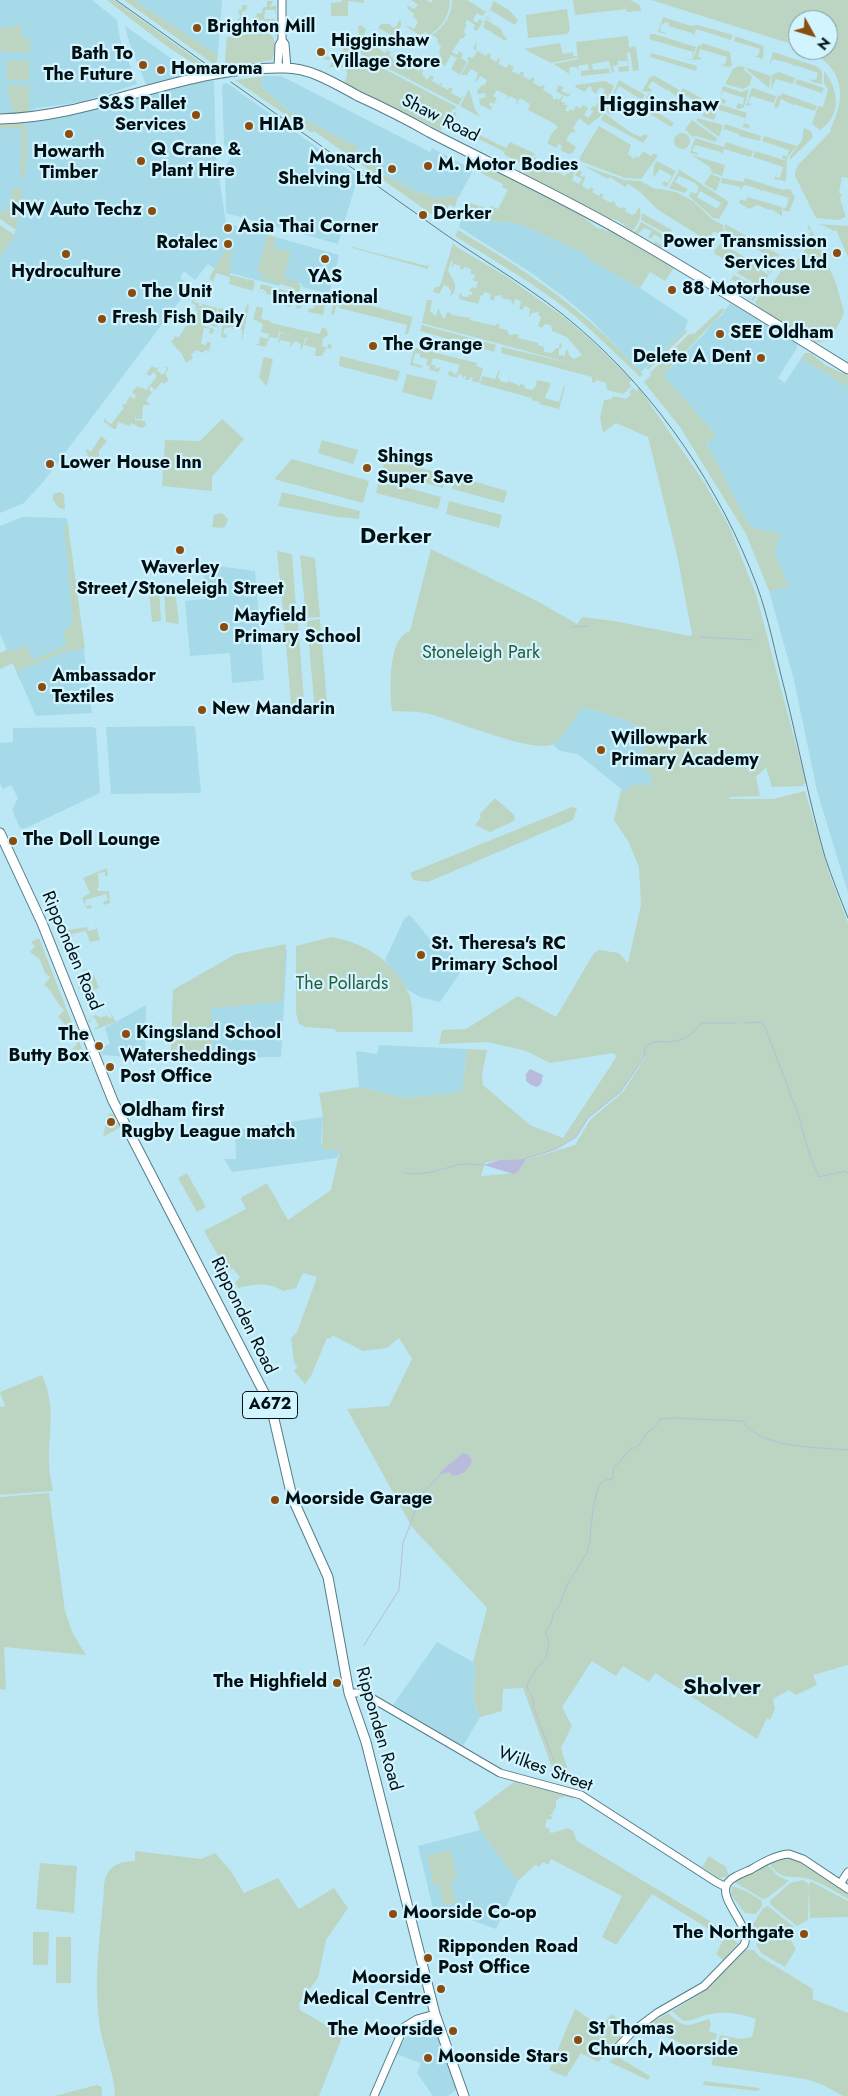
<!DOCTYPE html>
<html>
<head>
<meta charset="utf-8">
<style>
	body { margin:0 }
	#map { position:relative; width:848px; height:2096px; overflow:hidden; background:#bce8f5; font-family:Jost,sans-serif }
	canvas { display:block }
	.north { position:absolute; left:788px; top:10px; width:50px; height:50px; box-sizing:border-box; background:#d1f4ff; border:1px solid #7e99a1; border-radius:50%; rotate:129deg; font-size:14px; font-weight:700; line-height:20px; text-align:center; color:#021014 }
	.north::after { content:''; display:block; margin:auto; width:18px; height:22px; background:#8a4c0f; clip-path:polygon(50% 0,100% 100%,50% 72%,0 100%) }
</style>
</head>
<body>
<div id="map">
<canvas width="848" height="2096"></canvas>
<div class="north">N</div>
</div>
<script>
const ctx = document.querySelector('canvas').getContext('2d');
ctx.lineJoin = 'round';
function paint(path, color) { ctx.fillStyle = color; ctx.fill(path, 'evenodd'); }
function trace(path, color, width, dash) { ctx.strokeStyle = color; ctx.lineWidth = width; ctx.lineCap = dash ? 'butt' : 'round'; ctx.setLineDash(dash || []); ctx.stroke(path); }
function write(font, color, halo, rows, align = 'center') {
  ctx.font = font + ' Jost,sans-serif'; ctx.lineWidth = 4.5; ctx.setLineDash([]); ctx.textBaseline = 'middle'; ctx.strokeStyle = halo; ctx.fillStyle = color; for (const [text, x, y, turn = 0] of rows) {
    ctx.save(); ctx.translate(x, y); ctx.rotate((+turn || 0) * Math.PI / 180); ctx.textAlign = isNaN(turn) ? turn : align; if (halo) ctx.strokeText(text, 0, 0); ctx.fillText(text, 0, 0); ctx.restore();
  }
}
paint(new Path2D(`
	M0 0H92L117 20 120 39 137 84 82 102 37 108 29 113 0 115Z
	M134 0H222L218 55 182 33Z
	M125 26 188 70 185 76 146 85 129 42Z
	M264 76H281L430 152 432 148 473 170 459 197 458 196 435 198 424 193 417 192 375 170 376 168 370 162 355 154 358 148 288 111 260 85Z
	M214 80 216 156 226 223 339 255 329 294 302 287V284L283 279 279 286 215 269 208 264 195 280 184 271 180 278 191 286 43 482 24 503 0 513V256L14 235 16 228 0 217V123L42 120 73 114 172 87Z
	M227 83 356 175V183L338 244 226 213 225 168 234 153 224 145 222 85Z
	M464 211 484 220 515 223 527 227 586 254 590 260 640 288 688 320 685 330 641 372 590 319 564 297 530 272 459 227Z
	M730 303 797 343V348L778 378 785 383 801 358 848 387V893L817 791 794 680 769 591 771 589 736 501 706 443 716 435 663 375 704 334 714 321 722 315Z
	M22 517 67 518 92 713 36 716 0 634V526Z
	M203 564 255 571 264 680 232 683 230 653 190 656 185 601 206 599Z
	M582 707 626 720 652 736 653 776 647 787H636L626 793 578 754 560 751 552 744 559 739Z
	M195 726 201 793 111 794 106 727Z
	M93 727 96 729 100 793 24 829 20 828 12 810 18 798 11 785 3 789 0 783V743L13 742V728Z
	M410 915 429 938 466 964 440 1002 420 997 408 990 385 960 404 919Z
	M287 950 281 1057 201 1058 195 1061 171 1059 173 990 236 954Z
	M146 1005 145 1058 102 1055 99 1048 110 1044 105 1028Z
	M379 1045 467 1049 462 1092 405 1098 359 1087 356 1051 377 1054Z
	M323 1117 321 1143 340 1150 337 1158 232 1172 224 1159H236L235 1130Z
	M437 1642 475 1663 474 1700 480 1717 463 1746 393 1705Z
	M480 1830 518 1881 496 1929 439 1908 433 1909 418 1846Z
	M425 2022 440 2036 459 2088 448 2096H433L417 2073 421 2063 396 2054 406 2037Z`), '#a6dae9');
paint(new Path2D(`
	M107 0H114L211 70C193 70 125 14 107 0Z
	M124 0H134L218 55 216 66Z
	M342 0H364V3L348 1V16H331V3L342 2Z
	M411 0H427L431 3 433 0H450C450 15 442 27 430 35L425 32 421 36 407 27 406 25 414 29 418 22 413 16 414 14 408 9 407 5 414 9 418 5Z
	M452 0H467L486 12 482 16 477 13 473 20 477 23 479 19 483 21 477 31 473 29 475 25 467 20 465 24 467 25 463 32 466 34 463 39 461 38 452 52 457 55 459 51 463 54 461 58 467 62 460 75 451 69 457 58 451 55 445 66 440 63 442 59 439 53 441 46 438 44 437 38 432 35C444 27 452 15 452 0Z
	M573 0H630L640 5 641 11 627 12 626 9 575 15Z
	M651 0H848V178L842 177 839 193 842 194 840 199 846 217 838 220 816 218 795 176V172L798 165 831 131 830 129C848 95 843 67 807 50H828V20H798V46Z
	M267 1H273L270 7 276 5V15L275 10H265L264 19H275L274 23 265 25 264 20H255L254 26 234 28V23H237L238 18H240L238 10H242V5H247V9L242 12V21L252 22 253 17H256L257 13H262L263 7H267Z
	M494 1 509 10 518 20 515 25 490 10 487 16 492 21 486 18Z
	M567 9 570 30 567 34 528 38 526 15Z
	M663 17 691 26 698 25 733 35 731 40 696 29 694 36 692 33 668 26 669 23 665 22 664 24H662L660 31 666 33 665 34 658 32Z
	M485 19 501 29 504 36 507 38 505 41 483 27Z
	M399 20 401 21V26L395 36 396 37 398 34 405 38 403 41 378 28 381 24H390L392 27H396Z
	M22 25V38H30V53L0 52V28Z
	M360 25 366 29 363 40 373 46 375 43 380 46 379 49 385 53 387 50 391 52 389 55 393 58V61L400 58 399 61 405 67 406 66 409 68 411 65 419 72 420 69 423 71 422 74 427 80 431 75 434 77 432 81 439 85 442 82 441 86 448 90 449 87 453 89 451 93 461 98 464 95 459 104 458 105 361 54 358 26Z
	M267 32C277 35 276 51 272 60L232 67 226 64 225 60 227 37Z
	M650 34H654L696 47 692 60 686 59H692L693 52 649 39Z
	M628 36 629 48 634 46 636 48 639 70 633 71 630 52 627 53 629 71 619 72 618 67 628 66 627 61H618V65L613 66 614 72 612 73 609 61 592 64 593 70 609 68 610 73 581 76V71L589 70 588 64 578 66V73L577 67H570L569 74 554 64 578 59 576 42Z
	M735 36 764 46 763 59 754 56H758L760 49 734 41Z
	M477 41 476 50 486 56 488 53 491 54 490 58 496 62 499 58 500 59 498 66 500 64 506 68 509 64 514 67 512 71 519 75 521 71 524 73 523 76 530 80 532 77 535 79 533 83 541 87 543 85 545 86 543 90 552 95 554 100 556 98 559 100 563 95 556 91 559 85 563 87 562 91 568 94 572 92 568 97 564 95 561 101 565 103 564 105H568L565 110 568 112 570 109 573 111 576 106 581 108 583 105 588 108 584 115 589 118 593 111 590 110 593 106 595 107 599 101 597 99 598 96 601 97 605 90 600 87 596 94 591 90 592 88 589 86 585 92 575 87 576 85 605 81 614 86 608 99 620 106 613 114H609L604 111C599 120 594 119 589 126L579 118 573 128 575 130 574 133 571 132 566 140 576 147 573 153 568 154 560 150 562 146 559 144 556 148 547 143 552 133 558 127 553 123 528 110 530 104 520 98 515 107 517 100 510 96 505 102 508 96 497 90 493 96 497 98 494 104 491 102 489 105 492 107 491 110 480 105 479 99 486 97 485 93 478 94 477 91 482 85 484 86 487 80 480 76 476 82H475L478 73 471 69 467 75H461L469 61 467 59 468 57 473 58 477 52 473 48Z
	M560 43 563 54 573 52V56H577V58L551 63 524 49Z
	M702 43 730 52 732 66 728 67 720 65 725 64 727 57 700 49 698 56 702 59 693 60 698 45 701 46Z
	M343 45H350L352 49H357L356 57 327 60 320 57 343 56Z
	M773 52 816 66 822 71V84L811 82 812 79 816 80 818 73 795 65 794 67 792 64 773 59 769 66Z
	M651 53 697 66 696 71 650 57Z
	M365 59 457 107 452 110 441 131 344 83C347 76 349 73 344 67H329L332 62 335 61Z
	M7 60 29 61V81L7 80Z
	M739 66 745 67 744 70 752 76 750 85 743 89 725 84 733 69Z
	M747 68 771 76 769 88 746 69Z
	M824 71C838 88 843 115 820 130L812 124 818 106 823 107 828 90 824 83Z
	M779 72 795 78 793 84 776 79 771 90 772 75Z
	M264 76 260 85 288 111 358 147 355 155 370 162 376 168 375 170 417 192 424 193 435 198 458 196 455 207 449 205 441 221 314 131 312 133 235 80Z
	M655 76 679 90 676 96 670 92 669 89 668 91 652 81 648 87 652 90 651 92 642 91 650 77Z
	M797 79 824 88 822 93 795 84Z
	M619 80 645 95 642 100 619 86 613 97 616 98 618 95 616 99 619 100 617 102 611 99Z
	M8 85 29 86V112L14 114 8 95Z
	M723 86 741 92 749 89 744 107 740 109 736 108 738 103 743 105 744 98 723 91 720 98 726 100 725 104 719 102Z
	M683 88 708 102 705 106 683 94 680 100 684 102 683 104 675 101Z
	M753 88 776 96 774 103 751 96 748 103 753 104 746 106 751 90Z
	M469 89 475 109 480 117 460 106Z
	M649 93 656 97 653 102 649 99 646 105 674 123 671 127 640 108Z
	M782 93 817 106 815 111 794 104 793 105 781 99 778 108 774 107 778 95 781 96Z
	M710 103 718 108 714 120 702 116Z
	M718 104 747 113 744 123 750 125 748 129 743 127 745 118 719 110Z
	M454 112 457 113 453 122 506 148 510 142 534 153 533 158 520 163 505 155 503 151 448 124Z
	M604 113 630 132 641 137 644 134 648 136 643 143 601 120Z
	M697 118 723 125 719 137 697 121Z
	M692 120 717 138 716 142 696 136 692 137 685 129Z
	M0 123H22L27 128C27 140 30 176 20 180L22 129 0 128Z
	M725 124 761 136 760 141 739 136V134L724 129 722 134Z
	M599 126 631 145 628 154 634 159 636 156 639 158 643 151 651 156 654 153 658 156 641 179 625 178 580 161V157Z
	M804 128 811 131 813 137 790 160V156L802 140Z
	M674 141a8 8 0 1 1 16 0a8 8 0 1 1-16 0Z
	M764 136 797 146 789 155 787 160 782 158 783 155 787 157 789 150 762 141Z
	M695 138 724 147 726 142 753 151 751 157 724 149 722 155 721 152 695 145 692 151 698 153V155L690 153Z
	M755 151 787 161 786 181 774 179 777 173 776 177 780 178 783 167 753 157Z
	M691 155 725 165 722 176 712 173 710 167Z
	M535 156 536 159 542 163 544 160 548 162 546 165 565 176 567 173 569 174 573 167 576 169 572 180 579 184 582 179 575 175 578 170 582 172 580 176 583 177 586 175 582 186 589 190 591 187 594 189 592 192 599 196 601 193 604 195 602 198 611 203 613 201 616 203 615 205 622 209 623 207 626 208 625 211 632 215 635 214 639 207C643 214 638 226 632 231L617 220 604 217 518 173 522 165 533 161Z
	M657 161 676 171 667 187 662 184 664 181 668 183 672 176 660 169 653 178 654 165Z
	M582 165 625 180 641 181 653 188 676 192 693 201 713 220 723 225 724 231 721 235 714 231 708 241 658 210 640 192 628 184 625 187 610 177 608 179Z
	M677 168 729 202 719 219 713 218 689 196 691 192 696 194 699 188 695 183 679 176 675 182 688 189 685 193 669 188 679 171ZM700 191 721 203 717 209 697 197Z
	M485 169H491L579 214 597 228 615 233 674 268 665 281 650 272 640 288 590 260 586 254 527 227 515 223 484 220 464 211 467 202 489 209 491 206 498 209 508 190 502 187 503 184 481 173Z
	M711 174 721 178 716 191 704 184Z
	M722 178 743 182 745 178 783 190 790 189 795 197 789 212 783 210V208H786L789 198 762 190 761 192 759 189 744 185 740 191 741 187 721 183Z
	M15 188 21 189 23 192 16 230 0 219V211L4 213 11 202 9 199 13 192 10 190Z
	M747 197 782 207V216L771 209 770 210 757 205 749 209 739 203 740 199 746 201Z
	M642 213 672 230 668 235 641 220Z
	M641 222 667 237 661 248 654 244 655 241 661 245 663 240 654 234 651 239 648 237 652 231 644 228 638 234 633 232 637 230Z
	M725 224 780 255 770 274 762 267 770 272 778 257 776 255 773 259 745 242 744 244 742 242V240L725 230Z
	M818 224 848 226V257L836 230 832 231 830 228 827 229V227Z
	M0 225 15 235 0 256Z
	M809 225 816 239 813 240V242L817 241 836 283 844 312 842 318 830 340 815 343 757 307 755 302 762 292 766 294 769 289H774L777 285 774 282 788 259H799L808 245 806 243 811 231 807 228Z
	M458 230C503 257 548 285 588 320 608 337 625 356 643 374L640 377C619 357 598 336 576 317 539 286 496 262 455 236Z
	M267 235 276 237 274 248 291 252 284 278 298 282V284L301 285 297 304 302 306 300 309 296 308 297 297H289L287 302 291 303 290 307 285 306 287 297 285 298 284 296 280 297V295L279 297 266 294V290L263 293 264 289H261L259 292 261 284 288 291 289 288 297 289 262 279 263 274 257 272Z
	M453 243 457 247 507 277 565 318 593 342 632 380 629 383 632 386 623 394 607 390 606 383 596 380 595 383 592 382V377L501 353 502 347 574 364 422 323 427 300H432L430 312 433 313V315L436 316 438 308 443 318H445L447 312 451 313V315L470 318V320L495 326 496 324H500L499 328 507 330 509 335 519 334 518 338 538 343V345L544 347V352L552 353 556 348H559L560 342 562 347 559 349V355L565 356V351L568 350 569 355 574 359 582 355 567 337 552 331 551 325 545 324 542 328 538 326 541 317 538 316 539 312 532 313 529 318 530 308 524 306 523 310 519 309 521 301 515 299 513 306 511 300 501 298V295L495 296 494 301 490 299 491 294 484 292 483 296 481 295 478 304 459 299 460 292 462 296 468 297 469 295H472V292L469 291 472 287 476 288 478 282 472 280 476 275 471 274V269L464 267 463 270 460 269 461 266 454 264 451 269 453 262 451 261 448 271C455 282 459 289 450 297L451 290 449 289V287L444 285 439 294 433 292 434 288 440 286Z
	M721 243 758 265 761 270 769 275 761 287 737 273 740 268 715 254 714 251Z
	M352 247 427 266 429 264 428 269 352 248Z
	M226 249 231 250 230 275 247 279 246 284 248 279 255 281 253 291 229 284 230 278 229 277 216 273 213 282 209 278Z
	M734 275 761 289 753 301 747 298 752 299 755 293 733 280 730 281Z
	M198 292H201V296L196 295 194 302 199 303V306H202V304L217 308 216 313H212L217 314 219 308 244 314 247 304 249 306 242 341V329H232L233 327 225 328 223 333 227 335V338L221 337 223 319 207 317 206 320 218 324V327L204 324V326L214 329 213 334 209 333 210 329 204 328 201 344 206 345 207 342H211L209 351 205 350 203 353 196 350 191 355 193 358 186 363 182 354 171 342 175 337 173 334 178 338 187 325 185 318 191 322 198 312 194 309 204 311 202 320 205 311 195 308 196 306 191 302Z
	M318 295 327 298 323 315 308 312 309 308 313 309Z
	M335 296 413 317 408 334H405L407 325 339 308V306H336L334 315 331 314Z
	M257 306 263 308 261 319 271 321V323L319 334 323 327 327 330 328 335 323 339 322 346 327 348 328 344 332 345 331 349 326 348 322 356H315L316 348 304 345 306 339H310L305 338 302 349 300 348 301 344 295 341 290 348 291 342 280 340 279 343H278L280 333 286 334 279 331 278 338 270 337 265 347 254 344H259L260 337 268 339 269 334 261 332 263 324 253 319Z
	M722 308 725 310 663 375 716 435 706 444C724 471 734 502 752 528L781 533 774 552 789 587 769 591 746 534 680 427 644 382 651 375 650 373 689 334H694Z
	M422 325 496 345 494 352 420 331Z
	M685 330 687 332 648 370 646 368Z
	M416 348 477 363 476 366 483 368 479 383 472 381 473 378 470 377 469 380H465L466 376 465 375 463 379 462 375 459 374 457 378 448 375 449 370 456 375 460 365 433 358 431 364 436 366 435 369 440 367 439 372 429 370 430 366 426 365 428 359 420 357V354L415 353 413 363 423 366 422 368 410 365 414 349Z
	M805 353H811L825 365 848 376V387L801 358Z
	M340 356 400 371 397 381 339 366Z
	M265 357 273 359 267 386 259 378 263 359Z
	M152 366 155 368 159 367 157 370 162 375 167 370 165 367 166 366 169 369 165 374 169 380 164 384 162 382 155 390 151 386 149 389 152 393 146 400 151 405H143L142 419H136L135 413V420L145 421 146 426 141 428 131 423 130 426 118 422 116 429H114L104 422V419L108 417 105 420 111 424 124 408 122 406 123 404 125 405 130 396 134 399 136 396 132 392 137 386 140 389 139 386 146 390 157 376 154 372 150 376 146 374Z
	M499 370H500L498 378 500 379V381L507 383 508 381 520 386V384L525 385 524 388 532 390 533 388H535L537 380 551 383 545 398 559 402 564 386 565 387 559 409 539 404 540 402 532 400V398L480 384 482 376 495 379Z
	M407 374 437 381 432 400 402 392Z
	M633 388 636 391 639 388 704 482 729 526 756 594 806 783 803 784 804 786 772 787 766 767 756 777 760 796 730 797 729 799H773L805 791 829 873 848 923V1665L813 1675 817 1685 796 1695 789 1690 773 1699 775 1709 770 1720 767 1718 757 1739 655 1673 649 1682 623 1666 616 1676 592 1661 562 1707 572 1726 561 1748 569 1774 552 1768 523 1688 503 1689 502 1711 480 1717 474 1700 475 1663 473 1662 487 1608 412 1527 347 1409 389 1406 412 1359 399 1338 387 1348 363 1351 332 1335 331 1338H327L311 1376 305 1384 294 1371 297 1367 294 1362 291 1338 297 1332 317 1277 303 1273 296 1288 283 1291C268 1282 255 1284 238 1288L235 1283 240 1277 232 1268 227 1271 204 1231 246 1209 241 1199 242 1197 267 1183 288 1220 331 1190 340 1150H322L323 1117 319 1093 359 1087 405 1098 462 1092 467 1049 487 1050 482 1075 483 1085 530 1125 563 1138 617 1056 613 1053 550 1063 526 1051 488 1042 439 1044 442 1030 466 1029 518 996 556 1017 594 953 599 950 619 953 628 963 641 905 639 867 628 841 614 820 621 790 626 792 632 784 636 787 639 783 647 787 653 776 644 770 642 752 652 736 626 720 582 707C574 718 564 740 551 745 529 752 453 720 426 713 415 711 403 712 392 711 390 692 387 638 410 631L431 549 537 601 577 624 582 617 614 621 690 636 692 634 677 555 648 437 616 423 603 433 600 418 604 400 612 399 613 396 626 399 631 395 629 392ZM645 1056H646L623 1092 590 1120 575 1145 525 1160 517 1173 481 1176 485 1163 499 1160 526 1159 556 1149 576 1137 588 1118 621 1092Z
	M222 419 244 439 212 477V490L211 491 162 486 165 440 200 441Z
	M101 436 107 441 99 451V457H95L84 464 83 471 76 468V465L80 458 83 461 88 454 85 451 87 449 91 452Z
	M322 440 358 450 353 464 318 453Z
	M385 458 446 475 443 488 382 471Z
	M292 459 369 481 363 503 274 479Z
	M455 476 507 491 504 503 452 489Z
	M379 480 441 497 438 509 376 493Z
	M61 492 64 495 65 509 59 508 53 500V494Z
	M282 492 360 511 359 519 338 517 278 506Z
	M449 501 502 515 499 528 446 514Z
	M222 513 228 519 225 527 220 528 212 527 214 515Z
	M64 525H68L85 649 64 652 18 671 20 681 13 663 0 669V653L6 650V649L11 651 26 645 33 660 67 645 63 634 72 623 69 571Z
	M277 551 292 554 297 620 284 621Z
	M300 555 315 558 320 617 306 618Z
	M175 588 179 624 166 622 164 589Z
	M149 590H159L161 621 152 622Z
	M320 619 328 713H315L307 621Z
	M298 622 305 714H292L284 623Z
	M495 798 514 815 515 819 512 822 490 832 475 825 481 817 479 815Z
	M572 807 577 808 573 820 428 882 413 880 410 873Z
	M107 868 108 876H105V872L98 873 99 887 97 888 98 891H109L110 903 104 905 103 902 108 900 106 894 85 900 86 906 91 905 92 908 87 909 82 898 90 893 83 878Z
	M95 922 100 940 90 942 86 931 72 934 73 937 70 938 74 947 77 946 73 949 74 952 79 950V957L69 956 68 953 72 950 70 946H66L69 945H66L64 940 67 939 66 937H62L65 936 63 927 67 926 68 930 87 927 88 931 96 929Z
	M331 937C363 942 392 960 407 990 414 1002 412 1018 413 1032H337L334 1029 305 1027 299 1024 296 1013V946Z
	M39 938 82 1049 74 1052 71 1051 77 1044C68 1036 68 1026 58 1017L64 1010C55 1002 55 993 44 985L50 977 45 973 40 960 30 952 35 946 31 942Z
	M286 944 283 1001C258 1003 236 1007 211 1008L213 1058H201L195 1061 171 1059 173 990 236 954Z
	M87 969 90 977 94 975 99 988 91 991 90 989 87 991 86 988 89 986 88 985 78 989V987L84 984 83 981 85 980 83 974 85 973 83 970Z
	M108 1008 116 1022 94 1030V1029L99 1026 94 1017 90 1019 91 1022 89 1023 88 1020 95 1015 98 1016 100 1018 107 1015 109 1018 112 1017Z
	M110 1113 114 1115 121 1127 103 1137 107 1118Z
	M187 1173 206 1207 197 1212 178 1178Z
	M42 1375C56 1406 49 1428 49 1460 49 1470 51 1481 53 1491L0 1495V1407L5 1406 0 1392Z
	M49 1493 65 1611 73 1634 86 1655 4 1647 6 1690 0 1689V1497Z
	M514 1782 572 1796 573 1799 564 1796 563 1798 560 1797 558 1800H556V1807L552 1813 554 1814 549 1815 553 1817 551 1820 547 1819 545 1827 550 1829 549 1832 552 1833 568 1828 573 1831 577 1841 710 1921 738 1943 723 1960 716 1954 722 1942 712 1931 652 1894 616 1945 602 1937 622 1896 551 1859 548 1865 543 1862 539 1867 535 1865 518 1881 480 1830 474 1812Z
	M451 1850 457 1880 451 1881 456 1903 443 1905 439 1884 433 1885 427 1855Z
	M135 1851 201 1859 215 1853 230 1870 244 1893 278 1878 299 1909 334 1888 348 1908 326 1940 318 1978 299 2003 300 2010 343 2035 319 2096H115C114 2070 102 2047 99 2021 94 1982 99 1942 103 1902 104 1895 103 1883 106 1876 111 1864 123 1861 135 1861Z
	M709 1856 726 1867 729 1876 719 1878 702 1867Z
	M789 1857 803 1863 848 1892V1899C836 1892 825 1885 812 1880 793 1873 785 1884 769 1864L777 1859Z
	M40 1863 77 1866 74 1913 36 1909Z
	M767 1864 778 1876 789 1881 767 1898 763 1899 734 1882Z
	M803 1880 808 1884 809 1888 808 1920 797 1926 771 1905 770 1901 790 1883Z
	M812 1882 848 1901V1917L810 1918 809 1883Z
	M732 1886 746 1891 762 1901V1906L756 1914 745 1913 731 1895Z
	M768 1906 794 1927 785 1934 758 1940 752 1926 763 1908Z
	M33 1932H49L48 1965H33Z
	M788 1935 796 1949 785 1967 761 1953 756 1944 759 1941Z
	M56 1937H71V1983H56Z
	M745 1950H754L759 1956 813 1989V1999L848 2013V2096H843L821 2084 805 2079 711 2065 720 2035 741 2039 752 2037 756 2019C742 2014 726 2011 711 2014 701 2015 694 2021 683 2021L672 2011 702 1993Z
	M575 2009 602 2027 611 2014 632 2028 598 2062 581 2053 566 2077 549 2070Z
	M668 2013C687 2030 685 2026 709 2019L711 2024 709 2031 717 2034 712 2052 682 2044 645 2026Z
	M618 2057 650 2076 648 2080 609 2062 613 2059Z
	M704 2081 760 2088 758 2091 703 2085Z
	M97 2085 102 2087V2096H54Z`), '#bcd5c3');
paint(new Path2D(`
	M530 1069 543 1075 541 1084 537 1087 531 1085 526 1081V1074Z
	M526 1159 517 1173 513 1174 484 1165 499 1160Z
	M463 1453 469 1455 472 1461C468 1471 463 1474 453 1476L449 1472 441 1474 439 1473Z`), '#b9bbdc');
trace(new Path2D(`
	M571 627 588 626
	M700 637 753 640
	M745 1023 761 1022 765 1027 798 1114 809 1153 819 1177 845 1171 848 1174
	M525 1159 556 1149 576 1137 588 1118 621 1091 645 1056 644 1048C657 1037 662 1044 675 1041 686 1039 695 1032 701 1023H737
	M403 1172C418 1178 442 1169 457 1165 465 1163 476 1165 485 1165
	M364 1645 399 1590 403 1543 422 1494 441 1474
	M554 1761 533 1706C535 1697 530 1694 527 1687 526 1682 541 1662 546 1658L549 1641 545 1633 551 1624 553 1614 559 1606 567 1585 588 1551 587 1548 590 1543C590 1532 594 1490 601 1483 604 1479 608 1480 612 1479L614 1468 631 1448H636C641 1444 642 1439 646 1434 651 1428 657 1428 660 1419L673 1418 743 1421C760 1449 818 1447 848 1450`), '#b9bbdc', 1);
const minor = new Path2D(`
	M282 40 285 44 287 68
	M278 68 279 45 282 40V0
	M349 1693H363L500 1773 581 1795 716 1882 726 1887
	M840 1884 848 1872
	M617 2048 633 2031 657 2013 704 1986 744 1945C753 1927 718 1901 727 1884 731 1877 743 1873 750 1870 762 1863 775 1855 789 1854L803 1859 848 1889
	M374 2096 404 2027 417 2019 435 2014`);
const major = new Path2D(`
	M0 119C97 117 187 65 285 68 311 68 336 84 358 96 382 107 406 119 429 132 495 166 564 198 628 235 703 278 775 324 848 369
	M0 833 42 923 113 1101 271 1406 292 1497 328 1577 349 1693 366 1742 435 2014 464 2096`);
trace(minor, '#537c88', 9);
trace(major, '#537c88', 11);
trace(minor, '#fff', 7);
trace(major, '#fff', 9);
trace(new Path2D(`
	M116 0 213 69
	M231 82C302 132 373 183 445 234 490 265 538 292 579 328 659 397 720 488 757 586 769 619 775 653 784 687 798 743 809 801 825 857 832 878 840 898 848 918`), '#5f7c85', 1);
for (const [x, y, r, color] of [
	[197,28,5,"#8a4c0f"],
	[321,52,5,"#8a4c0f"],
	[143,65,5,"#8a4c0f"],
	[161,70,5,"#8a4c0f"],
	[196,115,5,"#8a4c0f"],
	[249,126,5,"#8a4c0f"],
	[69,134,5,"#8a4c0f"],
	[141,161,5,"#8a4c0f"],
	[428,166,5,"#8a4c0f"],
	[392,169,5,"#8a4c0f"],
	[152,211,5,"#8a4c0f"],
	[423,215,5,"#8a4c0f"],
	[228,228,5,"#8a4c0f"],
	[228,244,5,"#8a4c0f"],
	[837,253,5,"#8a4c0f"],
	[66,254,5,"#8a4c0f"],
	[325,259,5,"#8a4c0f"],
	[672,290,5,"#8a4c0f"],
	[132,293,5,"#8a4c0f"],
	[102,319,5,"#8a4c0f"],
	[720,334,5,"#8a4c0f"],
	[373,346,5,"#8a4c0f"],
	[761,358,5,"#8a4c0f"],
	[50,464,5,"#8a4c0f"],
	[367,468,5,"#8a4c0f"],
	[180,550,5,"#8a4c0f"],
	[224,627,5,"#8a4c0f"],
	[42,687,5,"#8a4c0f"],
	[202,710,5,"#8a4c0f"],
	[601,750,5,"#8a4c0f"],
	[13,841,5,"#8a4c0f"],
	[421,955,5,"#8a4c0f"],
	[126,1034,5,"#8a4c0f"],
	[99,1046,5,"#8a4c0f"],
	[110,1067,5,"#8a4c0f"],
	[111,1122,5,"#8a4c0f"],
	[275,1500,5,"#8a4c0f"],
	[337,1683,5,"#8a4c0f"],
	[393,1914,5,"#8a4c0f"],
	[804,1934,5,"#8a4c0f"],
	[428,1958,5,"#8a4c0f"],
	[441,1989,5,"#8a4c0f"],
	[453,2031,5,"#8a4c0f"],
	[578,2040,5,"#8a4c0f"],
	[428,2058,5,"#8a4c0f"]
]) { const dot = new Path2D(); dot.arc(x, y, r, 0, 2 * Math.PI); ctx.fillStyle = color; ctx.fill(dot); trace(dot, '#d1f4ff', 2); }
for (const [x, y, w] of [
	[270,1405,55]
]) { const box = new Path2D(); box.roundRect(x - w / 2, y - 13.5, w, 27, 4); ctx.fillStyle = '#d1f4ff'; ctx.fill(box); trace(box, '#021014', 1); }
write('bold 16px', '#021014', null, [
	["A672",270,1405]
]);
write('bold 18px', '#021014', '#d1f4ff', [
	["Brighton Mill",207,28],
	["Higginshaw",331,42],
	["Village Store",331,63],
	["Bath To",133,55,"right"],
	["The Future",133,76,"right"],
	["Homaroma",171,70],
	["S&S Pallet",186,105,"right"],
	["Services",186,126,"right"],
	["HIAB",259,126],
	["Q Crane &",151,151],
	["Plant Hire",151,172],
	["Howarth",69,153,"center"],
	["Timber",69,174,"center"],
	["Monarch",382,159,"right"],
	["Shelving Ltd",382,180,"right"],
	["M. Motor Bodies",438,166],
	["NW Auto Techz",142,211,"right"],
	["Derker",433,215],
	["Asia Thai Corner",238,228],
	["Power Transmission",827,243,"right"],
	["Services Ltd",827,264,"right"],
	["Rotalec",218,244,"right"],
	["Hydroculture",66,273,"center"],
	["YAS",325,278,"center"],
	["International",325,299,"center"],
	["88 Motorhouse",682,290],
	["The Unit",142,293],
	["Fresh Fish Daily",112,319],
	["SEE Oldham",730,334],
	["The Grange",383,346],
	["Delete A Dent",751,358,"right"],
	["Shings",377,458],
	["Super Save",377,479],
	["Lower House Inn",60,464],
	["Waverley",180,569,"center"],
	["Street/Stoneleigh Street",180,590,"center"],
	["Mayfield",234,617],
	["Primary School",234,638],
	["Ambassador",52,677],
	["Textiles",52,698],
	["New Mandarin",212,710],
	["Willowpark",611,740],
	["Primary Academy",611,761],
	["The Doll Lounge",23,841],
	["St. Theresa's RC",431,945],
	["Primary School",431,966],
	["Kingsland School",136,1034],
	["The",89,1036,"right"],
	["Butty Box",89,1057,"right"],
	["Watersheddings",120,1057],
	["Post Office",120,1078],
	["Oldham first",121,1112],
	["Rugby League match",121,1133],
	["Moorside Garage",285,1500],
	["The Highfield",327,1683,"right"],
	["Moorside Co-op",403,1914],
	["The Northgate",794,1934,"right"],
	["Ripponden Road",438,1948],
	["Post Office",438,1969],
	["Moorside",431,1979,"right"],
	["Medical Centre",431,2000,"right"],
	["St Thomas",588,2030],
	["Church, Moorside",588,2051],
	["The Moorside",443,2031,"right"],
	["Moonside Stars",438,2058]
], 'left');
write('18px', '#021014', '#d1f4ff', [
	["Shaw Road",440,119,27],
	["Ripponden Road",71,951,67],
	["Ripponden Road",243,1316,64],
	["Ripponden Road",378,1729,74],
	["Wilkes Street",545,1770,20]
]);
write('18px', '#27593a', '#d1f4ff', [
	["Stoneleigh Park",481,654],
	["The Pollards",342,985]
]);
write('bold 22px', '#021014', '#d1f4ff', [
	["Higginshaw",659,106],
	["Derker",396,538],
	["Sholver",722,1689]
]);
</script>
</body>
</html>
